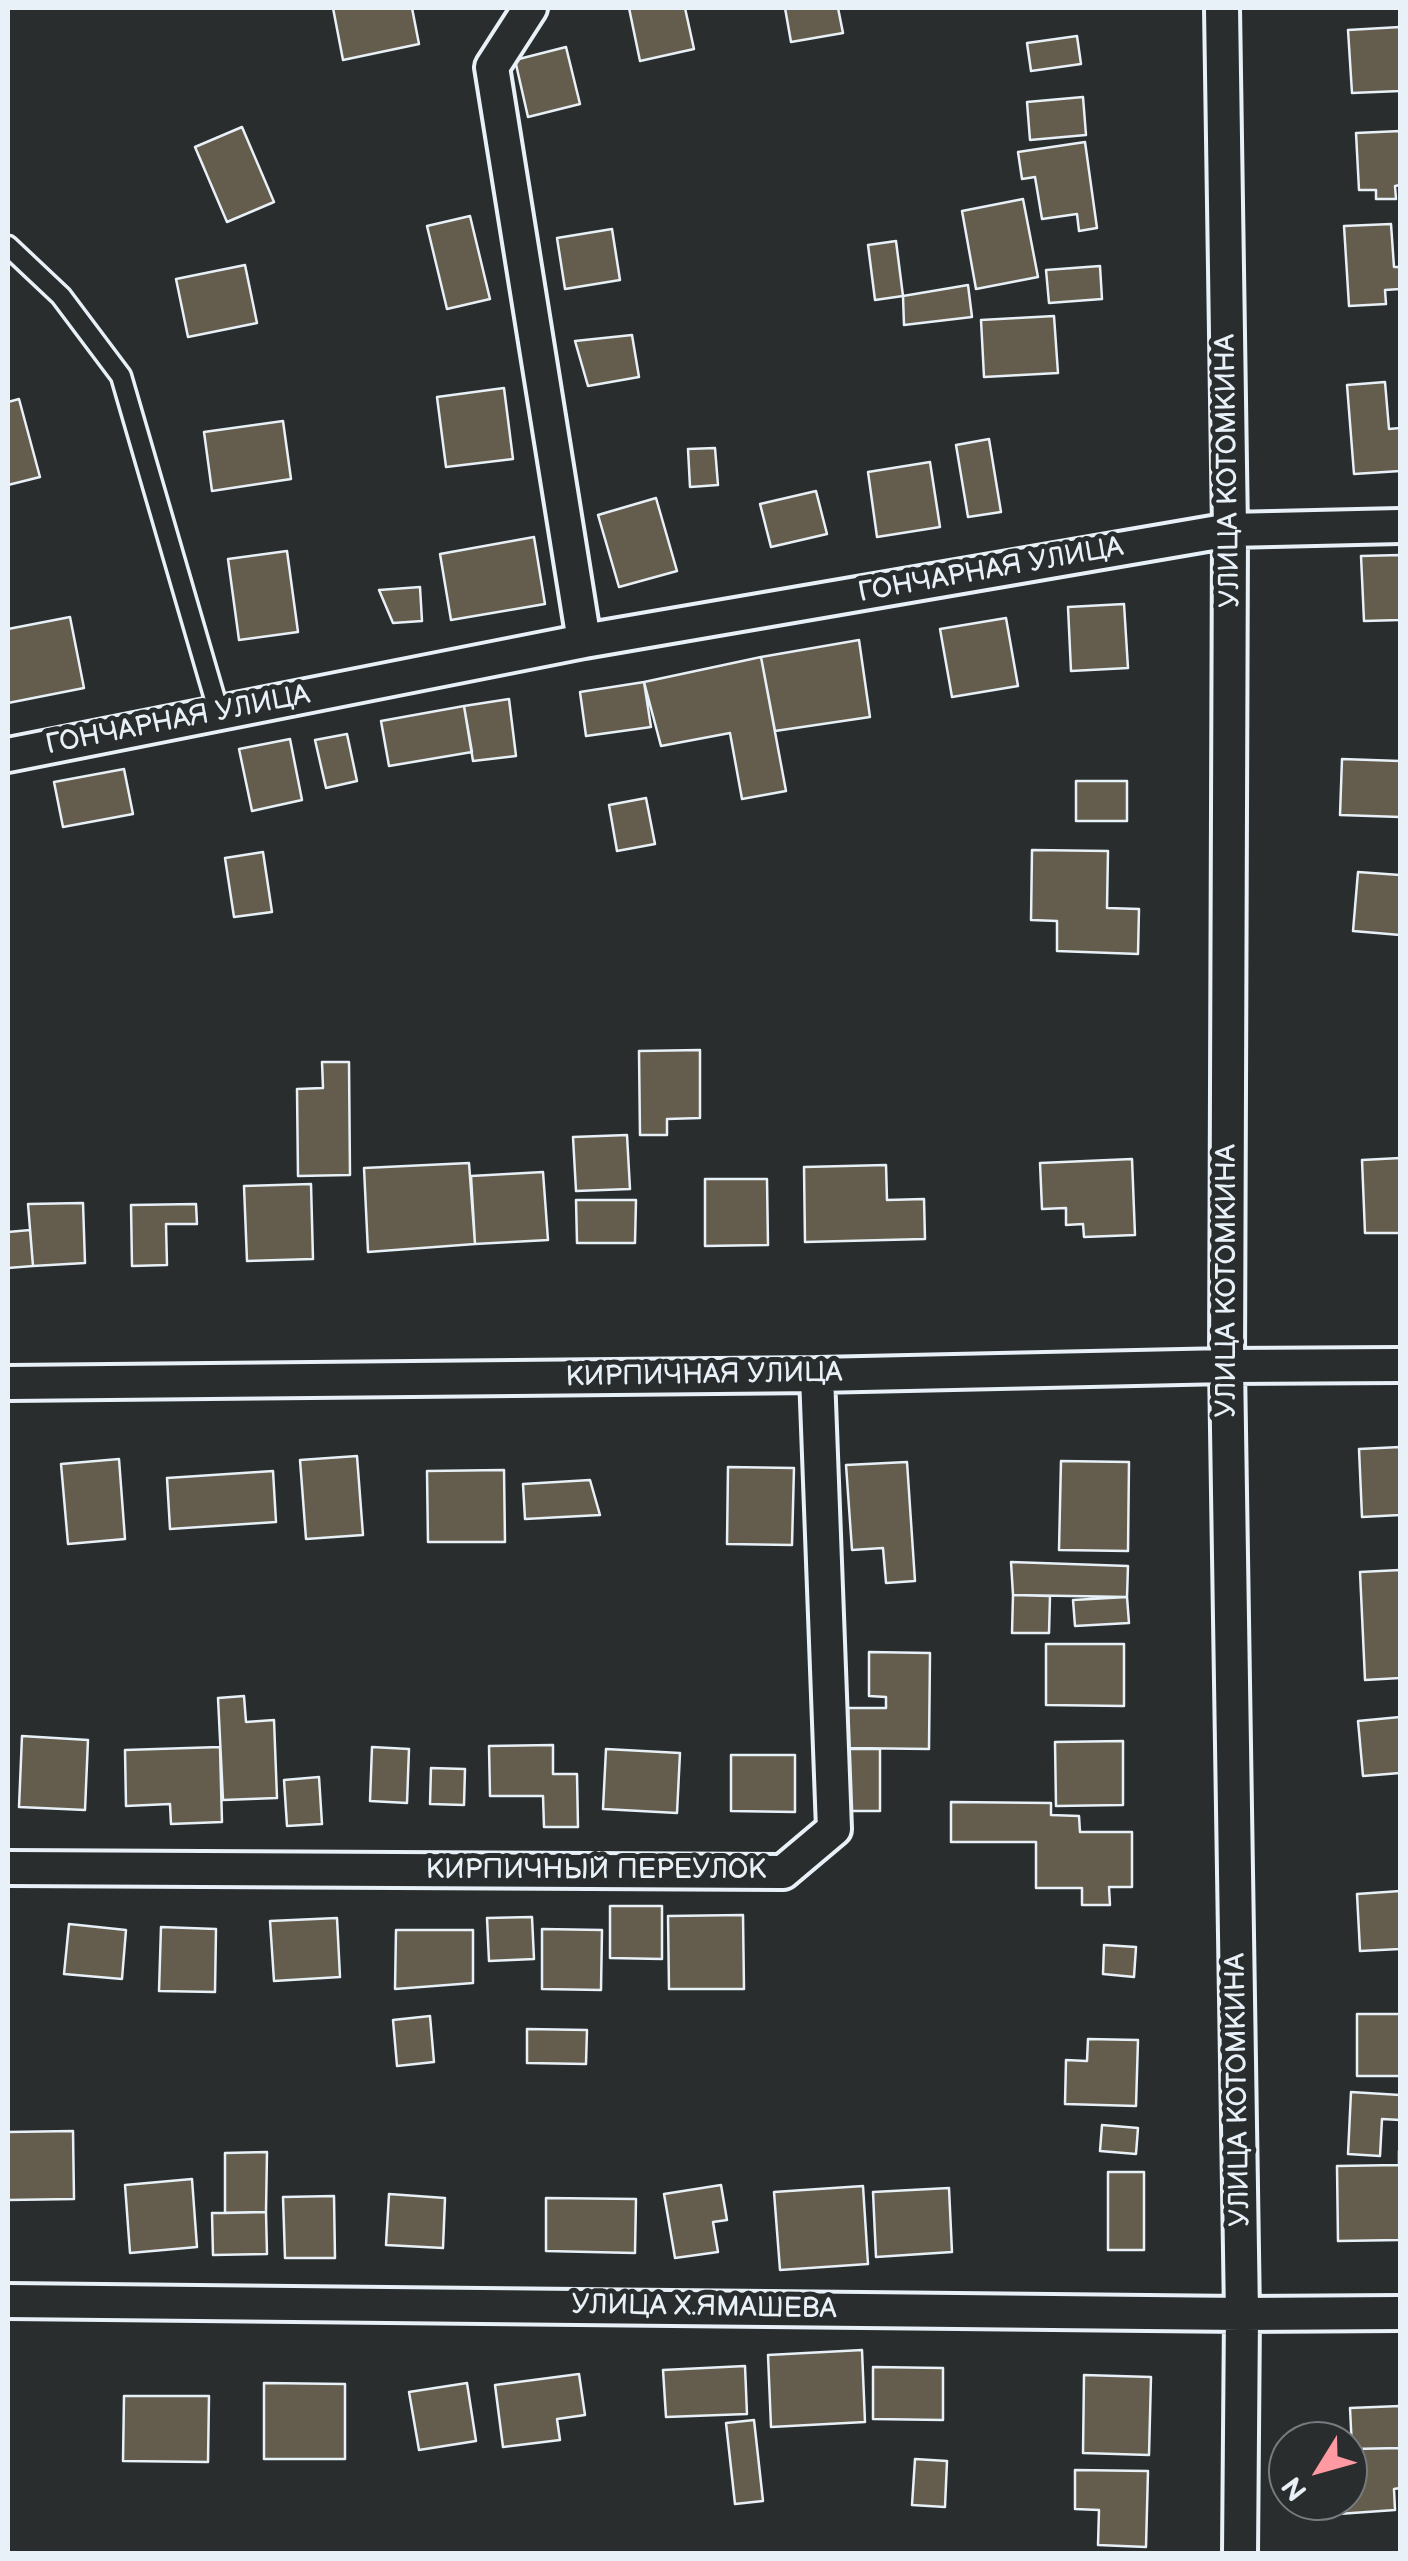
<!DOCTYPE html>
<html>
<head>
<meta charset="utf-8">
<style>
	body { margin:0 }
	#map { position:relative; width:1408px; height:2561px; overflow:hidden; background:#2a2d2e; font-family:"Balsamiq Sans",sans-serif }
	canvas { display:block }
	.frame { position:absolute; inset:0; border:10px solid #e8f1f8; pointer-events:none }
	.north { position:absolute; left:1268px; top:2421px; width:100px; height:100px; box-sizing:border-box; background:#2a2d2e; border:2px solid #767b7f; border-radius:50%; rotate:233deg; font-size:28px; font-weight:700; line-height:40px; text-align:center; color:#e8f1f8 }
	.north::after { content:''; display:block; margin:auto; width:35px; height:45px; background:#ff9aa2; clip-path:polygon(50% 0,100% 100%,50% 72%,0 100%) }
</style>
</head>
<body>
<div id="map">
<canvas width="1408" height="2561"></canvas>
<div class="frame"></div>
<div class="north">N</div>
</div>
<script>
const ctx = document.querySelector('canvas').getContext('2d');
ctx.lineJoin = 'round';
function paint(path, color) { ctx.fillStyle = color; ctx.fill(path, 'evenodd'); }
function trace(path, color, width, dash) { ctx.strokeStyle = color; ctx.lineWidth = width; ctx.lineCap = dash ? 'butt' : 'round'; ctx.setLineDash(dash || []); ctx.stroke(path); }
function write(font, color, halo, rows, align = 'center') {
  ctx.font = font + ' "Balsamiq Sans",sans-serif'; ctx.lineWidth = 10; ctx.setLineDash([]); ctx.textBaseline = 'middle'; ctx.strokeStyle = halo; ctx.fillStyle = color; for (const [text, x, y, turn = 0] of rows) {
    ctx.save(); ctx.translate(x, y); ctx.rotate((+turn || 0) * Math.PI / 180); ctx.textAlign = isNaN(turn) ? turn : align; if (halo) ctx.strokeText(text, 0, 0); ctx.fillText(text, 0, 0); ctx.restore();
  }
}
const building = new Path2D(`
	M333 8H412L419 44 343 60Z
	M629 8H685L694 49 640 61Z
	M785 8H838L843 33 791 42Z
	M1400 27V91L1352 93 1348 30Z
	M1077 36 1081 64 1031 71 1027 43Z
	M566 47 580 104 528 117 515 60Z
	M1083 97 1086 135 1030 140 1027 102Z
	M242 127 274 202 227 222 195 147Z
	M1400 131V185L1395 186 1396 199H1376V190H1359L1356 133Z
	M1085 142 1097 228 1079 231 1077 214 1042 219 1035 177 1022 179 1018 152Z
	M1023 199 1038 277 976 289 962 211Z
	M470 216 490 299 447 309 427 226Z
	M1391 224 1394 267H1400V289L1385 290 1386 304 1349 306 1344 226Z
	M612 229 620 280 565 289 557 238Z
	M896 241 903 296 875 300 868 245Z
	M245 265 257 323 188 337 176 279Z
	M1100 266 1102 299 1049 303 1046 270Z
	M968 285 972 317 904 325 903 296Z
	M1054 316 1058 373 984 377 981 320Z
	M632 335 639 377 588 386 575 341Z
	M1385 382 1389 429 1400 428V471L1354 474 1347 385Z
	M504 388 513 459 446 467 437 397Z
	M19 399 40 477 8 485V402Z
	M283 421 291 479 212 491 204 432Z
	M989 439 1001 512 968 517 956 445Z
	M715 448 718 485 690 487 688 449Z
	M930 462 940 527 877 537 868 472Z
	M816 491 827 534 771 547 760 504Z
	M656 498 677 571 619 587 598 515Z
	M534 537 545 604 451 620 440 554Z
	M287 551 298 632 239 640 228 559Z
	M1400 555V620L1364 621 1361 556Z
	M420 587 422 621 393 623 379 590Z
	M1124 604 1128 668 1071 671 1068 607Z
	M70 617 84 688 8 703V629Z
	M1006 618 1018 686 952 697 940 629Z
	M859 640 870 717 775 731 761 657Z
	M761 657 786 791 742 799 730 733 661 746 644 682Z
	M644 682 651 727 586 736 580 692Z
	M509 699 516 756 473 761 464 706Z
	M464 706 472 752 389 766 381 721Z
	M347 734 357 781 326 788 315 740Z
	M290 739 302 800 252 811 239 749Z
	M1342 759 1400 761V817L1340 815Z
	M124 769 133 814 63 827 54 782Z
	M1076 781H1127V821H1076Z
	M646 798 655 844 617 851 609 805Z
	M1032 850 1108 851 1107 908 1139 909 1138 954 1057 951V921L1031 920Z
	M263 852 272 912 234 917 225 858Z
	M1358 872 1400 875V935L1353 931Z
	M700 1050V1118L667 1119V1135H640L639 1051Z
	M322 1062H349L350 1175 298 1176 297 1089 323 1088Z
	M627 1135 630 1189 576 1191 573 1137Z
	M1400 1158V1233H1365L1362 1160Z
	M1132 1159 1135 1235 1084 1237 1083 1224 1066 1225V1208L1042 1209 1040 1163Z
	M469 1163 475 1244 368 1252 364 1168Z
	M886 1165 887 1200 924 1199 925 1239 805 1242 804 1167Z
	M543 1172 548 1240 475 1244 471 1176Z
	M705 1179H767L768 1245 705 1246Z
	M311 1184 313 1259 247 1261 244 1186Z
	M576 1200H636L635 1243H577Z
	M83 1203 85 1263 33 1266 28 1204Z
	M196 1204 197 1224H166L167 1265 132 1266 131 1205Z
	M30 1230 33 1266 8 1268V1232Z
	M1400 1447V1515L1362 1517 1359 1449Z
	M357 1456 363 1535 306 1539 300 1460Z
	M119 1459 125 1539 68 1544 61 1464Z
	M1061 1461 1129 1462 1128 1551 1059 1550Z
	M907 1462 915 1581 886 1583 883 1548 852 1550 846 1465Z
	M728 1467 794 1468 792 1545 727 1544Z
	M504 1470 505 1542H428L427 1471Z
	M273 1471 276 1522 170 1529 167 1478Z
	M590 1480 600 1515 525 1519 523 1484Z
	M1011 1562 1128 1566 1127 1597 1013 1595Z
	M1400 1570V1678L1365 1680 1360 1572Z
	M1013 1595 1050 1596 1049 1633H1012Z
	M1127 1597 1129 1623 1075 1626 1073 1600Z
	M1046 1644H1124V1706L1046 1705Z
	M869 1652 930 1653 929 1749 848 1748V1708H886V1697L869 1696Z
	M244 1696 246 1722 274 1720 277 1798 223 1800 218 1698Z
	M1400 1717V1773L1363 1776 1358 1721Z
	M22 1736 88 1740 85 1810 19 1807Z
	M1123 1741V1805L1056 1806 1055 1742Z
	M553 1745V1774H577L578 1827H544L543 1796H490L489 1746Z
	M220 1747 222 1822 171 1824 170 1804 126 1806 125 1750Z
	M372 1747 409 1749 407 1803 370 1801Z
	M606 1749 680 1753 677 1813 603 1809Z
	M849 1749H880V1811H849Z
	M731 1755H795V1812L731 1811Z
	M431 1768 465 1769 464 1805 430 1804Z
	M319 1777 322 1824 287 1826 284 1780Z
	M951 1802 1051 1803V1815L1079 1816 1080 1832H1132V1887H1109L1110 1905H1082V1888H1036V1842H951Z
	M1400 1891V1949L1360 1951 1357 1894Z
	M610 1906H662V1959L610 1958Z
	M743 1915 744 1989H669L668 1916Z
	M532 1917 534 1959 489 1961 487 1918Z
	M337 1918 340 1977 274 1981 270 1921Z
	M69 1924 126 1930 122 1979 64 1974Z
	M161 1927 216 1929 215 1992 159 1991Z
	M542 1929 602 1930 601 1990 542 1989Z
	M396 1930H473V1983L395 1989Z
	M1104 1945 1136 1947 1134 1977 1103 1974Z
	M1357 2014H1400V2076H1357Z
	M430 2016 434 2062 397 2066 393 2020Z
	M527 2029 587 2030 586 2064 527 2063Z
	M1088 2039 1138 2040 1136 2106 1065 2104 1066 2060 1087 2061Z
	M1351 2092 1400 2095V2120L1382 2119 1380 2156 1348 2154Z
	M1102 2125 1138 2128 1136 2154 1100 2151Z
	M73 2131 74 2199 8 2200V2132Z
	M1399 2151H1400V2240L1338 2241 1337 2166 1399 2165Z
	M267 2152 266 2212 225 2213V2153Z
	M1108 2172H1144V2250H1108Z
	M192 2179 197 2247 130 2253 125 2185Z
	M721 2185 727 2220 713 2222 718 2252 675 2258 664 2194Z
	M863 2186 868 2264 780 2270 774 2192Z
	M949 2188 952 2252 876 2257 873 2192Z
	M389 2194 445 2198 443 2248 386 2245Z
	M334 2196 335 2258H285L283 2197Z
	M546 2198 636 2199 635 2253 546 2251Z
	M266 2212 267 2254 213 2255 212 2213Z
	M862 2350 865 2422 771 2427 768 2355Z
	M745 2366 747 2414 666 2417 663 2370Z
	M873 2367 943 2368V2420L873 2419Z
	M579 2374 585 2415 557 2419 560 2440 503 2447 495 2385Z
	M1084 2375 1151 2377 1149 2455 1083 2453Z
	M264 2383 345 2384V2459H264Z
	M467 2383 476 2441 419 2450 409 2392Z
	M124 2396H209L208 2462 123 2461Z
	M1400 2406V2448L1352 2449 1350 2408Z
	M754 2420 763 2501 735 2504 726 2423Z
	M1400 2448V2488L1394 2489 1395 2510 1338 2514 1337 2501H1348V2489L1354 2488 1352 2449Z
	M915 2459 947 2461 945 2507 912 2505Z
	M1075 2470 1148 2471 1146 2547 1098 2545 1099 2510 1075 2509Z`);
paint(building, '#645c4c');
trace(building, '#e8f1f8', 2.5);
const service = new Path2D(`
	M8 246 61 296 121 376 219 713`);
const minor = new Path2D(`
	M530 8 492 67 584 641
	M1222 8 1230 530 1227 1366 1242 2314 1240 2554
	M8 755 584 641 1230 530 1400 526
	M8 1383 817 1375 1227 1366 1400 1365
	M8 1868 783 1872 834 1829 817 1375
	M8 2301 1242 2314 1400 2313`);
trace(service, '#e8f1f8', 25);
trace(minor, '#e8f1f8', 40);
trace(service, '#2a2d2e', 18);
trace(minor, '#2a2d2e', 32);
write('28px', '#e8f1f8', '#2a2d2e', [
	["УЛИЦА КОТОМКИНА",1229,471,-91],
	["ГОНЧАРНАЯ УЛИЦА",991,571,-10],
	["ГОНЧАРНАЯ УЛИЦА",178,721,-11],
	["УЛИЦА КОТОМКИНА",1228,1281,-90],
	["КИРПИЧНАЯ УЛИЦА",704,1376,-1],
	["КИРПИЧНЫЙ ПЕРЕУЛОК",596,1871],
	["УЛИЦА КОТОМКИНА",1239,2090,-91],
	["УЛИЦА Х.ЯМАШЕВА",704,2308,1]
]);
</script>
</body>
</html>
